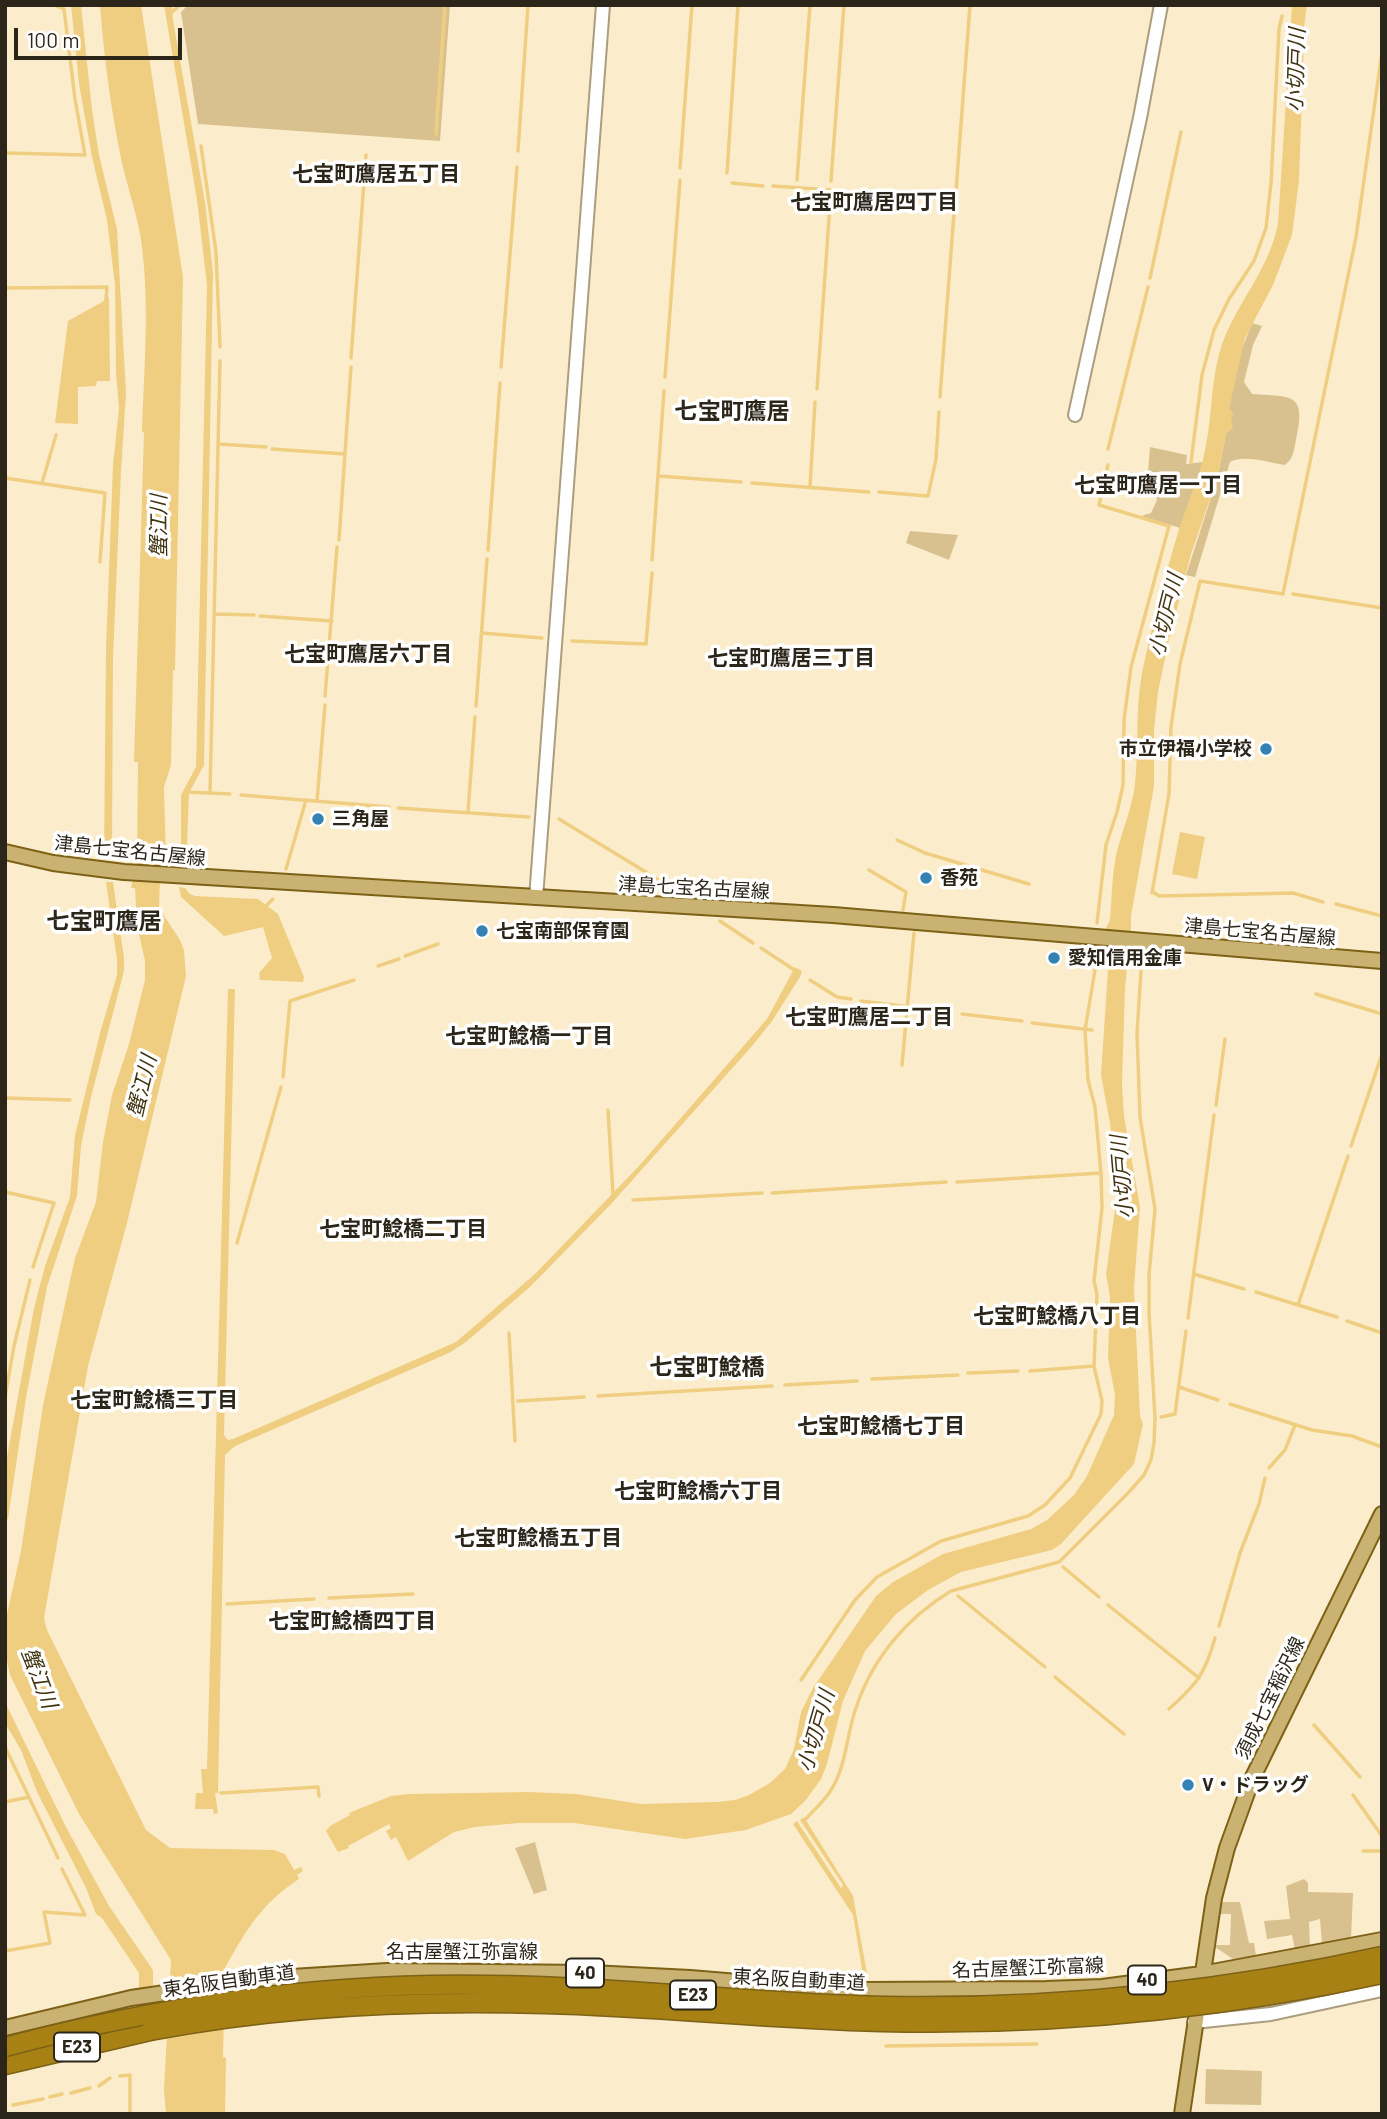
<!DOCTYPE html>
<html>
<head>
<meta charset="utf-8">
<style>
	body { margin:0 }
	#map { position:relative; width:1387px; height:2119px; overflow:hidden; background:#fbedcc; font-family:Barlow,sans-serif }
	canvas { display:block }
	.frame { position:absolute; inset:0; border:7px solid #2c261a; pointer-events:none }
	.scale { position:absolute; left:14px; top:28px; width:168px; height:32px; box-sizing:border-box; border:4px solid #2c261a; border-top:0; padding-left:9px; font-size:21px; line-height:24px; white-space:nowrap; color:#2c261a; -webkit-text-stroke:5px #fff; paint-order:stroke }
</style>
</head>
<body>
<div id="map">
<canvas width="1387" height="2119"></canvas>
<div class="frame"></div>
<div class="scale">100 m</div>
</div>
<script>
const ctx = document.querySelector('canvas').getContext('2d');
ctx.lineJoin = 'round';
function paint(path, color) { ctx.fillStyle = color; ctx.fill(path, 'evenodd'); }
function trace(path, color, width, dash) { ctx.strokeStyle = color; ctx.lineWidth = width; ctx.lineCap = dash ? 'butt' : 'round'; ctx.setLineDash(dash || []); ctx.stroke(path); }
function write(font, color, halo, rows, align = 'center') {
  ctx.font = font + ' Barlow,"Noto Sans JP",sans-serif'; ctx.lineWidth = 7; ctx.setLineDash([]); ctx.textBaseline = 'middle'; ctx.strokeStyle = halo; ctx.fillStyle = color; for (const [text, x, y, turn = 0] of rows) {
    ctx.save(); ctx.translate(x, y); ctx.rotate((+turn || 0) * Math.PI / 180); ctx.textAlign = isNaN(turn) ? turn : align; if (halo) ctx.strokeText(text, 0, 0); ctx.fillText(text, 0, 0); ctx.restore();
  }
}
paint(new Path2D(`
	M188 5H450L440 141 198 124 181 12Z
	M1252 323 1262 326 1253 345 1244 382 1252 394C1292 397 1307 392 1296 440 1294 449 1294 458 1285 465 1270 463 1244 454 1230 462L1195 577 1186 575 1217 479 1226 434 1231 426 1229 408 1240 354Z
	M1150 447 1187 455 1186 464 1203 462 1180 528 1141 516 1151 513 1157 500 1156 495 1147 485Z
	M910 531 958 535 949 560 906 543Z
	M535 1842 547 1890 534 1894 515 1848Z
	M1304 1879 1308 1883V1892L1353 1893 1351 1939 1322 1945 1320 1919 1309 1922 1310 1947 1295 1950 1292 1935 1267 1939 1264 1921 1290 1919 1286 1886Z
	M1219 1902H1240L1249 1943H1254L1256 1956 1233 1959 1212 1945H1230L1231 1914H1217Z
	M1206 2069 1262 2071 1261 2105 1205 2104Z`), '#d8c18e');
paint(new Path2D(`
	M71 5H81L92 110 99 155 117 229 126 393 121 472 113 657 112 858 104 856 106 648 113 465 119 408 116 374 115 285 107 220 92 157 79 84Z
	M100 5H141L183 277 175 670H173L171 765 164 787 166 864 160 878 159 908 180 940 184 950 186 976 127 1223 88 1366 44 1618 47 1630 146 1830 170 1848 274 1850 285 1854 294 1870 301 1867 303 1871 297 1875 299 1879C262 1903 246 1930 225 1968L227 1970 225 1975 223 2057 226 2058 225 2114H166L164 2090 171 1960 79 1814 10 1675 7 1661V1614L21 1551 43 1405 75 1258 96 1202 103 1142 112 1095 129 1044 145 980V961L137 925 135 888H131L137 861 138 762H134L144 432H142C144 368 150 303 141 240 137 214 128 189 122 163 111 111 104 58 100 5Z
	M164 5H172L173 20 205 202 213 272 204 765 189 793 187 847 193 866H181V795L196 767 207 285 197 200Z
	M1292 5H1307L1303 34 1304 39 1299 181 1292 235 1273 285 1245 338 1229 408 1233 413 1231 421 1233 428 1226 434 1217 479 1191 554 1168 644 1158 692 1154 731V786L1131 916V929L1125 988 1122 1084 1124 1116 1140 1207 1134 1288 1140 1416 1143 1424 1134 1464 1061 1544 1052 1550 961 1572 928 1590 896 1614 865 1651 843 1701 827 1764 821 1779 806 1800 791 1814 746 1830 685 1839 574 1823H519L475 1827 454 1832 408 1861 396 1837 391 1840 386 1831 391 1828 389 1824 348 1846 349 1848 338 1852 326 1831 330 1826 350 1815 349 1813 391 1796 409 1794 529 1792 576 1794 641 1804 717 1802 735 1800 749 1795 770 1783 785 1769 794 1749 801 1712 813 1688 876 1596 893 1582 943 1554 1031 1529 1047 1520 1074 1495 1087 1476 1114 1415 1115 1395 1108 1358 1110 1297 1106 1274 1117 1195 1110 1123 1101 1075 1109 954 1106 928 1110 920C1112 897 1112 872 1117 851 1123 828 1132 808 1135 784 1139 747 1135 710 1142 673 1152 625 1165 576 1179 529 1187 505 1197 483 1203 459 1212 425 1210 388 1219 354 1233 305 1267 276 1278 224Z
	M105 297H109L110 381H97L96 386 78 387V424L55 423 68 321 104 301Z
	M1180 832 1205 837 1197 879 1172 874Z
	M106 882H113L124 958V971L91 1097 81 1146 77 1196 47 1287 26 1398 8 1519 5 1520V1468L34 1308 45 1266 70 1197 75 1135 100 1033 117 975V960Z
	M179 887 185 888 190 894 195 896 258 899 278 914 304 977 303 982 260 980 259 973 272 958 263 927 224 936 181 897Z
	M795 967 802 971 800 977 772 1021 753 1045 612 1203 531 1286 466 1342 449 1353 235 1446 225 1455 218 1793H215L218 1813 214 1814 213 1809H195L196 1793H203L201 1769H207L228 989H235L224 1435 228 1440 233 1439 456 1342 535 1274 638 1167 767 1019Z
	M5 1702 65 1825 109 1906 153 1970V1985L139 1989V1973L102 1918 96 1914 86 1888 37 1792 21 1750 5 1723Z
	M804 1817 853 1896 868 1979 864 1981 853 1915 793 1824 797 1821 841 1888 843 1885 800 1820Z`), '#f0ce81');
trace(new Path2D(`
	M171 13 180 5
	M436 134 445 5
	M201 146 216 252 220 347
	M518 151 528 5
	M5 153 85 155 75 99 64 9 54 5
	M680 168 692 5
	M727 173 738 5
	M797 180 810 5
	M831 181 844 5
	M732 183 763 186
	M773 186 831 190 817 389
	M956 191 970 5
	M1150 278 1181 132
	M5 288 107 287 106 299
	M351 358 366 155
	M501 367 517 167
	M665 377 680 180
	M940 397 955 200
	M218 444 266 447
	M272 449 345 454
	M1108 449 1148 287
	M1191 462 1202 375 1214 330 1229 299 1254 261 1266 228 1271 183 1279 29 1282 16
	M658 476 741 482
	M5 478 105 493 100 562
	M42 483 56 435
	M752 483 869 492
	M810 487 815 402
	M879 492 928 496 936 459 939 412
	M339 540 351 367
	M488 550 500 383
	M652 560 664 391
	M1293 594 1382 608
	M214 614 254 615
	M260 616 332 621
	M482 633 542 638
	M572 641 646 644 652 573
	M325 696 337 547
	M476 706 487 559
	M187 792 230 794
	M210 793 220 361
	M241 795 389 807
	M317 801 325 705
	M398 808 529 817
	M468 812 475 717
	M559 819 662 882
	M897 840 925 853 1029 884
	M286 869 306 800
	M869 870 906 892 903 910
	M667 886 683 896
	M1153 892 1159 896 1293 893 1323 902
	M1152 893 1169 794 1171 727 1180 664 1200 581 1283 594 1356 237 1382 52
	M1336 904 1382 916
	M265 907 273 899
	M720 921 753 943
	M1097 923 1106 845 1117 812 1123 785 1124 720 1131 667 1169 526 1099 505 1108 465
	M761 948 796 971
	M405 956 438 944
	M378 966 399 959
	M810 980 837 997 851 999
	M1316 994 1382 1014
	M861 1001 951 1012
	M962 1014 1022 1021
	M1032 1023 1092 1030
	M902 1065 914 933
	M283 1077 290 1001 354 980
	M5 1098 70 1100
	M1216 1105 1225 1039
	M608 1110 613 1195
	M1351 1146 1382 1054
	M957 1182 1101 1173
	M5 1192 54 1203 33 1267
	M772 1193 946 1182
	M633 1200 762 1193
	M237 1243 281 1087
	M1194 1274 1244 1289
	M1256 1292 1337 1317
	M1298 1305 1348 1156
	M1188 1318 1214 1115
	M1347 1321 1382 1333
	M509 1333 515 1441
	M1030 1371 1094 1366
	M968 1373 1018 1371
	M872 1379 958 1375
	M785 1385 857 1381
	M1179 1387 1218 1400
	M598 1396 772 1386
	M5 1397 14 1346 30 1280
	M518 1401 584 1397
	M1230 1404 1312 1430 1352 1436 1382 1447
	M1161 1417 1175 1414 1186 1331
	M1269 1468 1285 1450 1295 1425
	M1063 1567 1099 1597
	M958 1596 1045 1667
	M329 1598 413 1594
	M227 1604 314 1599
	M1108 1605 1199 1678
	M1219 1626 1240 1553 1259 1504 1265 1478
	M1055 1677 1124 1734
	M801 1680 855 1600 877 1577 941 1541 1028 1516 1045 1505 1070 1478 1101 1414 1102 1401 1094 1366 1097 1294 1094 1281 1102 1208 1101 1173 1095 1107 1088 1080 1085 1030 1097 958
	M1169 1709C1197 1684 1205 1674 1215 1638
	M1314 1725 1360 1777
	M5 1747 58 1858
	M221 1793 318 1787 319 1796
	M1353 1795 1382 1836
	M5 1802 29 1797
	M804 1821C812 1812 822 1803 829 1793 846 1769 846 1738 855 1711 871 1660 906 1618 951 1591L1059 1562 1129 1492 1144 1475 1151 1460 1154 1443 1155 1418 1149 1312V1275L1155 1209 1140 1117 1137 1033 1141 971
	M1363 1851H1382
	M62 1869 85 1915
	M5 1951 50 1943 44 1912 85 1915
	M886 2046 1037 2044
	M120 2076 130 2075V2114
	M99 2086 110 2078
	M71 2093 90 2088
	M50 2097 62 2094
	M13 2105 43 2099`), '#f0ce81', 3.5);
const minor = new Path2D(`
	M1075 415 1140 118 1161 5
	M536 898 603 5
	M1194 2022 1271 2014 1382 1990`);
const major = new Path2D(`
	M5 852 53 863 124 872 833 915 1382 961
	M5 2028 131 1998 260 1979 387 1971 591 1973 690 1978 811 1988 862 1990 1046 1989 1102 1987 1202 1974 1382 1940
	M1182 2114 1214 1898 1227 1848 1252 1779 1382 1514`);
const highway = new Path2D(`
	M5 2065 150 2031`);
trace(minor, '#ab9d7e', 16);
trace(major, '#7c6116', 18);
trace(highway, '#7c6116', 21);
trace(minor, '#fff', 12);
trace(major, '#cab372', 14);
trace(highway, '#a78114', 18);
const highwayBridge = new Path2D(`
	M150 2031C279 2006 414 2000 546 2004 658 2007 769 2019 881 2022 1050 2026 1217 2010 1382 1974
	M5 2047C163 2005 324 1982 487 1985 620 1986 751 2003 884 2006 1051 2009 1219 1992 1382 1956`);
trace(highwayBridge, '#7c6116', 21, []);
trace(highwayBridge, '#a78114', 18);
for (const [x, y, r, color] of [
	[1266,749,7,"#3482b4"],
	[318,819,7,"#3482b4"],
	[926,878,7,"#3482b4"],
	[482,931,7,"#3482b4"],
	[1054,958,7,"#3482b4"],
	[1188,1785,7,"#3482b4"]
]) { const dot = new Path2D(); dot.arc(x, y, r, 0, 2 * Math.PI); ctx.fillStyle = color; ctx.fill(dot); trace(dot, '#fff', 2.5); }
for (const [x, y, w] of [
	[585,1973,38],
	[1147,1980,38],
	[693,1995,46],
	[77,2047,46]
]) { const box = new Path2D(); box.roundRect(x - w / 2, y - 14.5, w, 29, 5); ctx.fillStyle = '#fff'; ctx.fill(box); trace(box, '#2c261a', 2); }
write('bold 18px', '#2c261a', null, [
	["40",585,1973],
	["40",1147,1980],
	["E23",693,1995],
	["E23",77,2047]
]);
write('bold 19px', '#2c261a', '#fff', [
	["市立伊福小学校",1252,749,"right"],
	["三角屋",332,819],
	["香苑",940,878],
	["七宝南部保育園",496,931],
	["愛知信用金庫",1068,958],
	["V・ドラッグ",1202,1785]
], 'left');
write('19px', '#2c261a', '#fff', [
	["津島七宝名古屋線",130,851,6],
	["津島七宝名古屋線",694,888,3],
	["津島七宝名古屋線",1260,932,5],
	["須成七宝稲沢線",1270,1698,-64],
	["名古屋蟹江弥富線",462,1952],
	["名古屋蟹江弥富線",1028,1968,-2],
	["東名阪自動車道",799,1980,3],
	["東名阪自動車道",229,1981,-8]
]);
write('italic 21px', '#413311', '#fff', [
	["小切戸川",1296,70,-88],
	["蟹江川",159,526,-90],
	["小切戸川",1166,615,-76],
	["蟹江川",142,1086,-76],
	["小切戸川",1122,1177,-95],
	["蟹江川",39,1678,69],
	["小切戸川",816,1731,-74]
]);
write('bold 21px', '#2c261a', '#fff', [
	["七宝町鷹居五丁目",376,174],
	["七宝町鷹居四丁目",874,202],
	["七宝町鷹居一丁目",1158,485],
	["七宝町鷹居六丁目",368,654],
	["七宝町鷹居三丁目",791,658],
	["七宝町鷹居二丁目",869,1017],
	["七宝町鯰橋一丁目",529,1036],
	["七宝町鯰橋二丁目",403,1229],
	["七宝町鯰橋八丁目",1057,1316],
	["七宝町鯰橋三丁目",154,1400],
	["七宝町鯰橋七丁目",881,1426],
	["七宝町鯰橋六丁目",698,1491],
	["七宝町鯰橋五丁目",538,1538],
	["七宝町鯰橋四丁目",352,1621]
]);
write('bold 23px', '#2c261a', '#fff', [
	["七宝町鷹居",732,411],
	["七宝町鷹居",104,921],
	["七宝町鯰橋",707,1367]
]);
</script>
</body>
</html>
